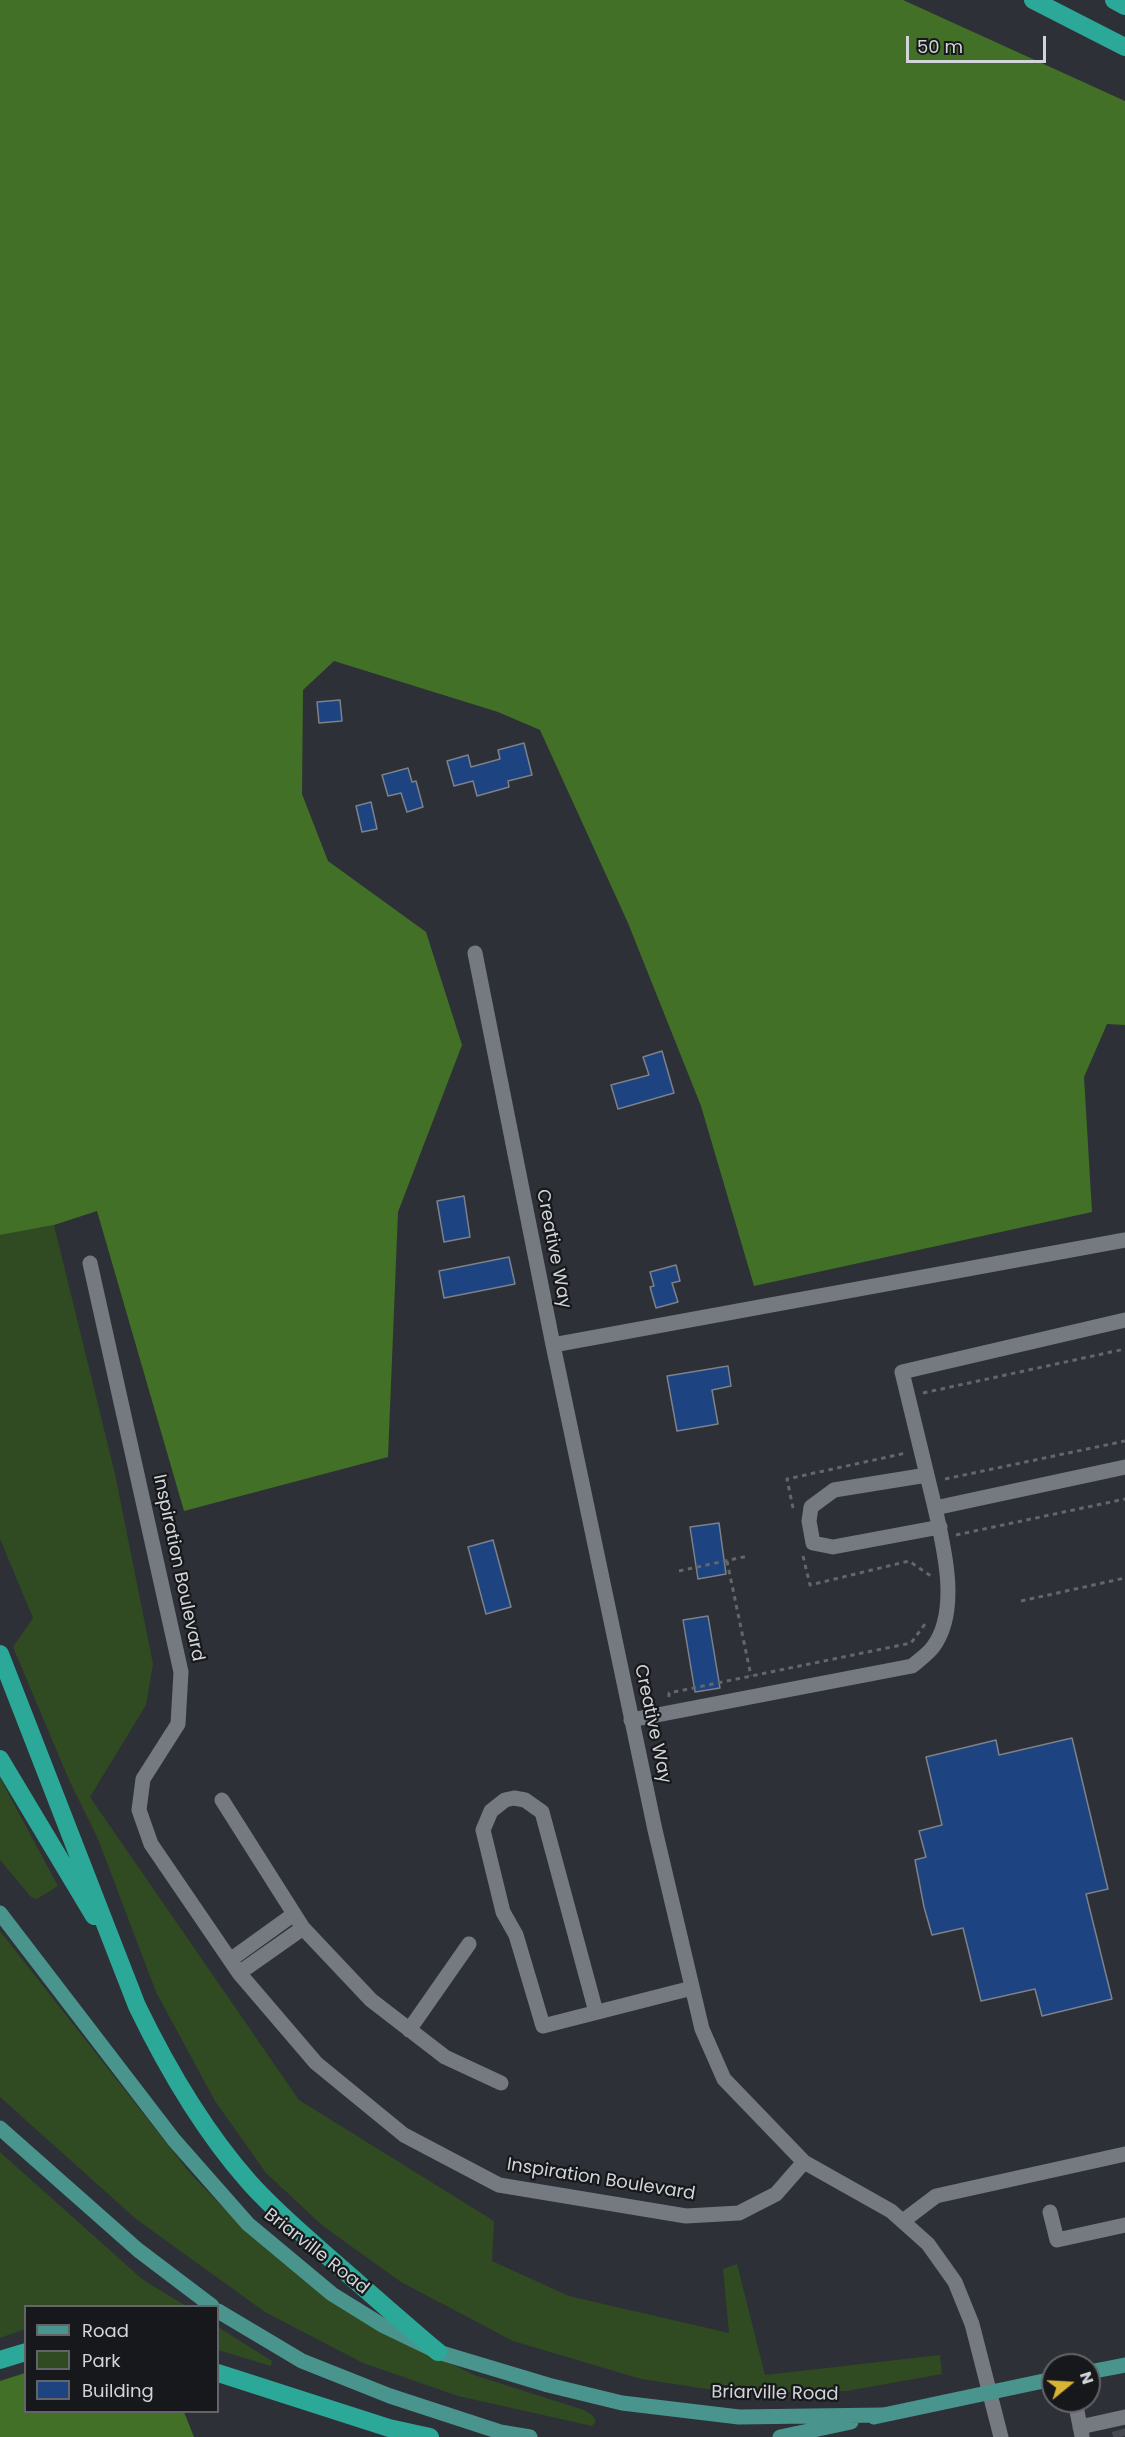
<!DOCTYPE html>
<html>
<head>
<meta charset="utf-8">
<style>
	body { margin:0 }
	#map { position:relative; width:1125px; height:2437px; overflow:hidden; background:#2d3036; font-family:Poppins,sans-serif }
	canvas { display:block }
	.legend { position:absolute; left:24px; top:2305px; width:195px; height:108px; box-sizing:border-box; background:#17181b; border:2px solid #626467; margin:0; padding:8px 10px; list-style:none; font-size:18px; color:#d2d5d8 }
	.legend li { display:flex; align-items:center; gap:12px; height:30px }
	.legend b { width:30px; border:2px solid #626467 }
	.north { position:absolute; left:1041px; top:2353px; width:60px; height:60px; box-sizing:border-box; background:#17181b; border:2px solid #626467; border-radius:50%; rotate:72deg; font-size:16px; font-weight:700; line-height:24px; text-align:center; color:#d2d5d8 }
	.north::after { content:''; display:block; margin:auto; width:21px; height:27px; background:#d8b434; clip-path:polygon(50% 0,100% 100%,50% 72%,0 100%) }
	.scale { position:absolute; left:906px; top:36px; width:140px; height:27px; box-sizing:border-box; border:3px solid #d2d5d8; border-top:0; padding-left:8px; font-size:18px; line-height:21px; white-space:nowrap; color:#d2d5d8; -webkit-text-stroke:4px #17181b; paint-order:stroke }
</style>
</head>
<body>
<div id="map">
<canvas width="1125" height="2437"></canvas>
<ul class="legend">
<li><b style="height:8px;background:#49958e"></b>Road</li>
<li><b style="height:16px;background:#304a22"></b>Park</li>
<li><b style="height:16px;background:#1d4381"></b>Building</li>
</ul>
<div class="north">N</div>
<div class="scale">50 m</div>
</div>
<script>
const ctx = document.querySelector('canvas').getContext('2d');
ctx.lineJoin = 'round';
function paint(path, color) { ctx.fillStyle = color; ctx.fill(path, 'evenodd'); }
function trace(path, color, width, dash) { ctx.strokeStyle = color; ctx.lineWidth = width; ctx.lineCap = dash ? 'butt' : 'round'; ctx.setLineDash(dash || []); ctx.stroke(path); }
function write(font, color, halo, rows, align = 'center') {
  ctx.font = font + ' Poppins,sans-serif'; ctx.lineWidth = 4.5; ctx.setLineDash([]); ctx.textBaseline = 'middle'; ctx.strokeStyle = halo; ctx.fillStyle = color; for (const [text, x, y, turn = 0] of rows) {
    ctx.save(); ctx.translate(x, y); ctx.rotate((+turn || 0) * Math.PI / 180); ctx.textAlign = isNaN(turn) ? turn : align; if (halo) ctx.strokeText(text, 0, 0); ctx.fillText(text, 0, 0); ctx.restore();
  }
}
paint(new Path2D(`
	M54 1225 115 1474 153 1664 146 1705 90 1797 299 2100 494 2221 492 2261 569 2296 729 2333 723 2269 737 2264 765 2375 940 2355 942 2374 847 2391 734 2393 641 2379 513 2341 401 2282 323 2226 266 2173 215 2101 156 1992 98 1839 69 1780 13 1647 33 1618 0 1539V1235Z
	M0 1778 58 1886 37 1899 31 1897 0 1860Z
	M0 1931 190 2173 239 2224 379 2328 474 2375 584 2410 592 2415 596 2421 592 2426 458 2396 363 2363 265 2312 136 2219 0 2097Z
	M0 2152 142 2279 186 2306H26L25 2329 0 2338Z
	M218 2327 272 2361 271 2366 218 2350Z`), '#304a22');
paint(new Path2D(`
	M0 0H903L1125 101V1025L1107 1024 1084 1077 1092 1212 754 1286 701 1106 628 923 540 730 498 712 334 661 303 690 302 794 328 861 426 932 462 1045 398 1212 388 1457 184 1511 97 1211 54 1225 0 1235Z
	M25 2373 26 2412H184L194 2437H0V2381Z`), '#437027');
const building = new Path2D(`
	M340 700 342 721 319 723 317 702Z
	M524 743 532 775 508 781 509 787 477 796 473 781 454 786 447 761 468 755 471 767 500 759 498 750Z
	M408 768 412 782 416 781 423 807 407 812 401 793 388 796 382 775Z
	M371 802 377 829 362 832 356 806Z
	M662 1051 674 1093 618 1109 611 1085 649 1075 643 1057Z
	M464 1196 470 1237 444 1242 437 1201Z
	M509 1257 515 1284 444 1298 439 1271Z
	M676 1265 680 1281 672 1283 678 1302 656 1308 650 1287 654 1286 650 1272Z
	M728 1366 731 1386 712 1390 718 1424 677 1431 667 1376Z
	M719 1523 726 1574 698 1579 690 1527Z
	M493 1540 511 1607 486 1614 468 1547Z
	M708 1616 720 1688 695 1692 683 1620Z
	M1072 1738 1108 1889 1086 1894 1112 1999 1042 2016 1035 1989 981 2001 963 1928 932 1935 924 1907 915 1860 926 1857 919 1831 942 1825 926 1757 996 1740 999 1755Z`);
paint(building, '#1d4381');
trace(building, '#7d8188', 1.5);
trace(new Path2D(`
	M1119 2430 1121 2437`), '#46494e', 15, [15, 8]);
trace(new Path2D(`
	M923 1393 1125 1349
	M945 1479 1125 1441
	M793 1508 787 1479 906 1453
	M956 1535 1125 1499
	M803 1556 810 1585 909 1561 931 1576
	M727 1561 751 1676
	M679 1571 748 1556
	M1021 1601 1125 1578
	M669 1697V1693L911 1643 925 1624`), '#63666b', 3, [4.5, 4.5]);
trace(new Path2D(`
	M475 953 553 1345 655 1830 702 2029 724 2079 804 2162 891 2211 928 2244 955 2282 972 2324 1001 2437
	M90 1263 181 1672 178 1724 143 1779 139 1810 151 1844 239 1973 316 2063 404 2135 499 2185 686 2216 739 2213 776 2194 804 2162
	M553 1345 1125 1240
	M927 1475 834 1490 811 1507 809 1521 813 1543 833 1547 940 1527
	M935 1508 902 1372 1125 1320
	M631 1720 912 1666C919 1660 928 1654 933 1647 960 1611 944 1548 935 1508L1125 1467
	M222 1800 303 1928 371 2000 445 2057 501 2083
	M230 1960 294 1914
	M239 1973 303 1928
	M596 2012 542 1812 525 1800 514 1798 505 1800 491 1811 483 1830 503 1912 516 1935 543 2026 692 1988
	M409 2030 469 1944
	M1050 2212 1057 2240 1125 2225
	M903 2221 936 2196 1125 2154
	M1075 2401 1082 2436
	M1080 2427 1125 2417`), '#757980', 15);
trace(new Path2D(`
	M0 1913 174 2140 248 2224 332 2294 382 2325 438 2352 548 2385 622 2403 739 2417 883 2415
	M0 2128 138 2250 212 2306
	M218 2311 302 2361 390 2396 500 2432 530 2437
	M1089 2372 1125 2365
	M874 2417 1053 2379
	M780 2437 851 2422`), '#49958e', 15);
trace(new Path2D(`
	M1033 0 1125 47
	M1114 0 1125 6
	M0 1654 137 2006C167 2068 203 2130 249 2182 272 2208 299 2231 325 2254 363 2287 400 2320 438 2352
	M0 1759 94 1916
	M0 2360 26 2352
	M218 2373 389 2428 430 2437`), '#2ba897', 18);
write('18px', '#d2d5d8', '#17181b', [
	["Creative Way",553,1249,79],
	["Inspiration Boulevard",178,1568,78],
	["Creative Way",652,1724,78],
	["Inspiration Boulevard",601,2180,9],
	["Briarville Road",316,2252,38],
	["Briarville Road",775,2394,1]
]);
</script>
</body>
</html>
